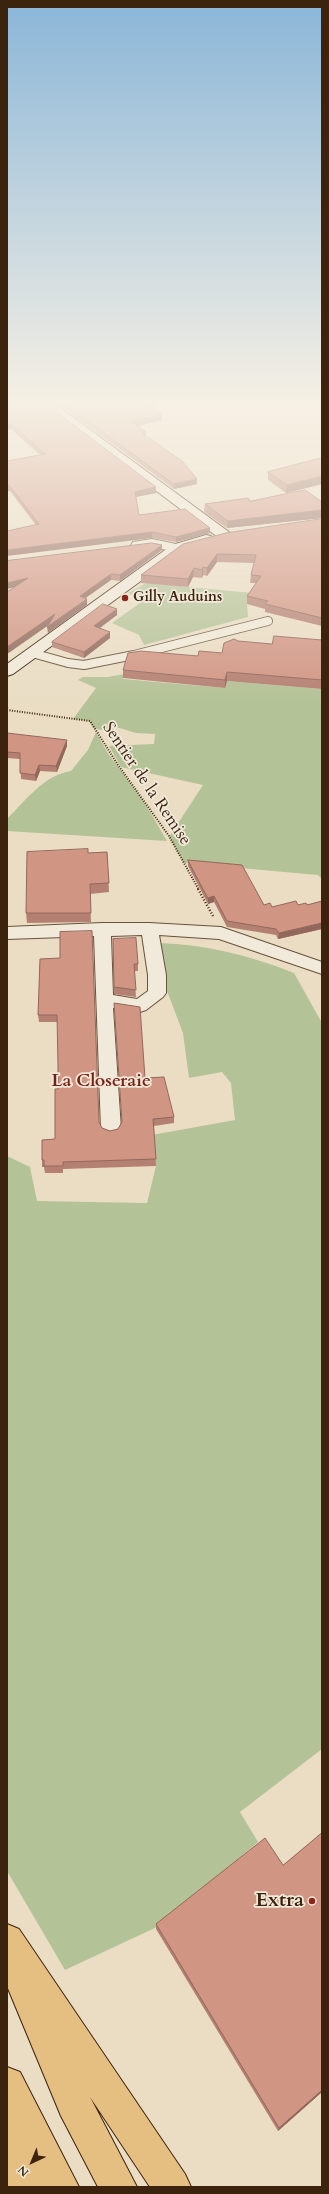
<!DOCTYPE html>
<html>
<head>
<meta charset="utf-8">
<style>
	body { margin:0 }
	#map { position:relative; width:329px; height:2194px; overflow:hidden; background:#eaddc4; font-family:Cardo,serif }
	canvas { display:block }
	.frame { position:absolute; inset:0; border:8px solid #3b230d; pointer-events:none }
	.north { position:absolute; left:12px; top:2142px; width:40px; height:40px; -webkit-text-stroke:3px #f1e9d9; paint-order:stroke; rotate:224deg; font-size:11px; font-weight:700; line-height:16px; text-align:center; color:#3b230d }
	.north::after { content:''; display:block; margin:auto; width:14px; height:18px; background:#3b230d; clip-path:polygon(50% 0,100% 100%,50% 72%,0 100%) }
</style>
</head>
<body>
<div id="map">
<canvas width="329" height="2194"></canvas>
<div class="frame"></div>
<div class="north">N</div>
</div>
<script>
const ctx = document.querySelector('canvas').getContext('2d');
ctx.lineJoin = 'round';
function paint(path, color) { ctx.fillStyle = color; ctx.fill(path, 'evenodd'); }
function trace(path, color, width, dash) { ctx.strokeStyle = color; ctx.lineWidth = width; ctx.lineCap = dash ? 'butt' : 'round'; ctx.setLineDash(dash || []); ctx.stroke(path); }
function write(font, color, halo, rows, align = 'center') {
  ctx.font = font + ' Cardo,serif'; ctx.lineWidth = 3.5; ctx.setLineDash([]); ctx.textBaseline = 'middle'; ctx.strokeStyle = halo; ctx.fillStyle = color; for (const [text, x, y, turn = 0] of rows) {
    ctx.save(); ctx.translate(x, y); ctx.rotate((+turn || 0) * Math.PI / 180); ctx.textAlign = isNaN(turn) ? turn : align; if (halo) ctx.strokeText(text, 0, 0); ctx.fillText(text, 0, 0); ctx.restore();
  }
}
paint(new Path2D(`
	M146 583 252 593 247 604 248 617 144 645 139 635 112 623 144 600 128 593Z
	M124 674 123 679 225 688 227 681 322 689V879L318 875 184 863 169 837 203 785 121 767 109 746 154 744 155 734 136 733 116 727 111 732 93 728 90 721 73 719 96 688 78 680 83 677H108Z
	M96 732 107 752 143 800 167 841 7 831V819C26 800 44 775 71 771L88 750Z
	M159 943C205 944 251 956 294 973L322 1023V1749L240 1812 258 1842 159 1926 65 1970 7 1871V1156L30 1167 37 1201 147 1203 156 1166 152 1135 235 1120 231 1083 222 1072 189 1078 183 1033 164 983Z`), '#b4c297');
const lane = new Path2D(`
	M32 653 68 663 84 665 134 655 268 621`);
const street = new Path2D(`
	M41 399H59L45 404 41 403Z
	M152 539 181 545 183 548 177 552 152 547 137 549 131 545 133 542Z
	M102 923H149L221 927 322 962V974L219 939 159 935 166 975V993L163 997 146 1010 140 1012 113 1008 121 1129 118 1134 111 1136 104 1134 101 1129 94 936 7 939V927ZM142 935 148 975V991L137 999 113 995 111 936Z`);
const secondary = new Path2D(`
	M34 399H48L229 532 231 535 229 538H219Z
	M206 535 211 536 213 539 211 542 182 551 13 674 7 676V664L172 545Z`);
const highway = new Path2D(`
	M7 1924 19 1929 185 2174 191 2187H150L90 2097 137 2187H98L61 2116 7 1986Z
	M7 2067 20 2072 79 2187H7Z`);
trace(lane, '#67523b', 10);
trace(street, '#67523b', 2);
trace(secondary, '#3b230d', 2);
trace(highway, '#3b230d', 2);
trace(new Path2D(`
	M7 710 90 721 118 765 169 836 199 890`), '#3b230d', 2, [1, 1.5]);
trace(new Path2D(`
	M198 889 213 916`), '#3b230d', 2.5, [1, 2]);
trace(lane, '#f1e9d9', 8);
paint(street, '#f1e9d9');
paint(secondary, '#f1e9d9');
paint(highway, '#e5be82');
paint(new Path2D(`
	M55 399H149L154 403V409L162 420 138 426 146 432V436L197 484 174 489 55 402Z
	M7 403 156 493 136 497 139 515 210 528V533L176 542 152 538 36 525 10 491H7V461L40 455 11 429 7 430Z
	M322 458V484L286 493 268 480V472Z
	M250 501 322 502V518L227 528 204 512 205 504Z
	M322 519V626L265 612V609L247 604V596L256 583H250L251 575 254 563 217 562 207 576 203 575 202 578 193 577 188 587 141 583V575Z
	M162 550 120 581 111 580 85 598 87 605 48 633V625L7 654V592L14 588 7 561Z
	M117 609V615L100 628 110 632V638L84 658 52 647V642Z
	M322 640V689L227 681 225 688 123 678V670L198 656 222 653 238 641 272 644Z
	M7 733 67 746 57 772 40 771 36 781 21 779 20 759 7 758Z
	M107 852 109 892 90 894 91 922 27 923 26 913 88 853Z
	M188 860 264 905 272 907 298 905H307L322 901V929L278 939 276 935 227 927 214 902 208 904 188 866Z
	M113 939 138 964V971H134L136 997 114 994Z
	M40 959 99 1123 102 1128 110 1131 118 1129 122 1122 145 1078 174 1117V1123L154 1126 156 1166 63 1169V1173H45L44 1167H42V1160L55 1139 58 1089V1022H39L38 1015Z
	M322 1833V2092L278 2131 156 1929V1924L283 1865Z`), '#b48072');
paint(new Path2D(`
	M154 403V409L148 410V405Z
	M162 414V420L133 427 132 422Z
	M7 424H11V429L7 430Z
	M146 432V438L142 433Z
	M322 476V484L286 493 287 485Z
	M197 479V484L174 489V484Z
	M7 485H9L10 491H7Z
	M156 487V493L135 497V492Z
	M322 510V518L227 528 228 521Z
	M210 528V533L176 542V537Z
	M152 532V538L7 556V550Z
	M162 545V550L120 581V575Z
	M217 554V562L207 576V568Z
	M203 567V575L202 578V570Z
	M194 568 193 577 188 587V579Z
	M111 574V580L80 602V596Z
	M28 578V584L7 589V583Z
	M87 599V605L48 633 47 627Z
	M117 609V615L94 632V626Z
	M55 614 56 620 7 654V647Z
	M110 632V638L84 658V652Z
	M227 672V681L225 688V680Z
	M67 740V746L57 772 56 766Z
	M39 765 40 771 36 781 35 775Z
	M214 896V902L208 904V898Z
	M322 923V929L278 939 279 933Z
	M322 2090V2092L278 2131 279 2128Z`), '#92685c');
const building = new Path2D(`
	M19 399H39L156 487 135 492 139 515 185 509 210 528 176 537 152 532 7 550V531L39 524 9 485H7V461L45 454 11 424H7V403Z
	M58 399H149L154 403 148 405 162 414 132 422 146 432 142 433 182 461 197 479 174 484Z
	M322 458V476L287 485 268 472Z
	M305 490 322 502V510L228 521 205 504 248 498 250 501Z
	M322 519V618L265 604 268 601 247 596 261 576 251 575 256 555 217 554 207 568 203 567 202 570 194 568 188 579 141 575 183 544 226 533Z
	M152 543 162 545 120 575 111 574 80 596 87 599 47 627 55 614 7 647V592L28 578 7 583V561Z
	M103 604 117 609 94 626 110 632 84 652 52 642Z
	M274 636 322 640V680L227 672 225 680 123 670 128 653 141 651 198 656 199 651 222 653 224 643 234 639 238 641 272 644Z
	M7 733 67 740 56 766 39 765 35 775 20 773V753L7 752Z
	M88 849V853L107 852 109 883 90 884 91 913H26L27 852Z
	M188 860 242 865 264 905 270 903 272 907 296 901 298 905 306 903 307 905 322 901V923L279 933 276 929 227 921 214 896 208 898Z
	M92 931 99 1122 102 1128 110 1131 118 1129 122 1122 114 1003 140 1007 145 1078 164 1077 174 1117 153 1119 156 1159 63 1162V1166H44V1160H42V1140L55 1139V1089H58V1066L57 1015H38L40 959 60 958V932Z
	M136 938 138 964H134L136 990 114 987 113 939Z
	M322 1833V2090L279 2128 156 1924 265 1838 283 1865Z`);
paint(building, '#d19584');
trace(building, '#92685c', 1);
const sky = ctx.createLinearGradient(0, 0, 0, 706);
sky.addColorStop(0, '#8ab6d8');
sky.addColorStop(0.57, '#f6f0e4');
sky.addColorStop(1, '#f6f0e400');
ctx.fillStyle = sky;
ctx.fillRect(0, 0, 329, 706);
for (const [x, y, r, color] of [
	[125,598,4,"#8f2418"],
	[312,1901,4,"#8f2418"]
]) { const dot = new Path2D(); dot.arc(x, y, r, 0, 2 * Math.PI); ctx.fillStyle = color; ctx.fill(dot); trace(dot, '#f1e9d9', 1.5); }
write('bold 14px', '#3b230d', '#f1e9d9', [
	["Gilly Auduins",133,598]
], 'left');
write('17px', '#3b230d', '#f1e9d9', [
	["Sentier de la Remise",146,784,56]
]);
write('bold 18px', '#7a1f14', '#f1e9d9', [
	["La Closeraie",101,1082]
]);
write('bold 20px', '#3b230d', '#f1e9d9', [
	["Extra",304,1901]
], 'right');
</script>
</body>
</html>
